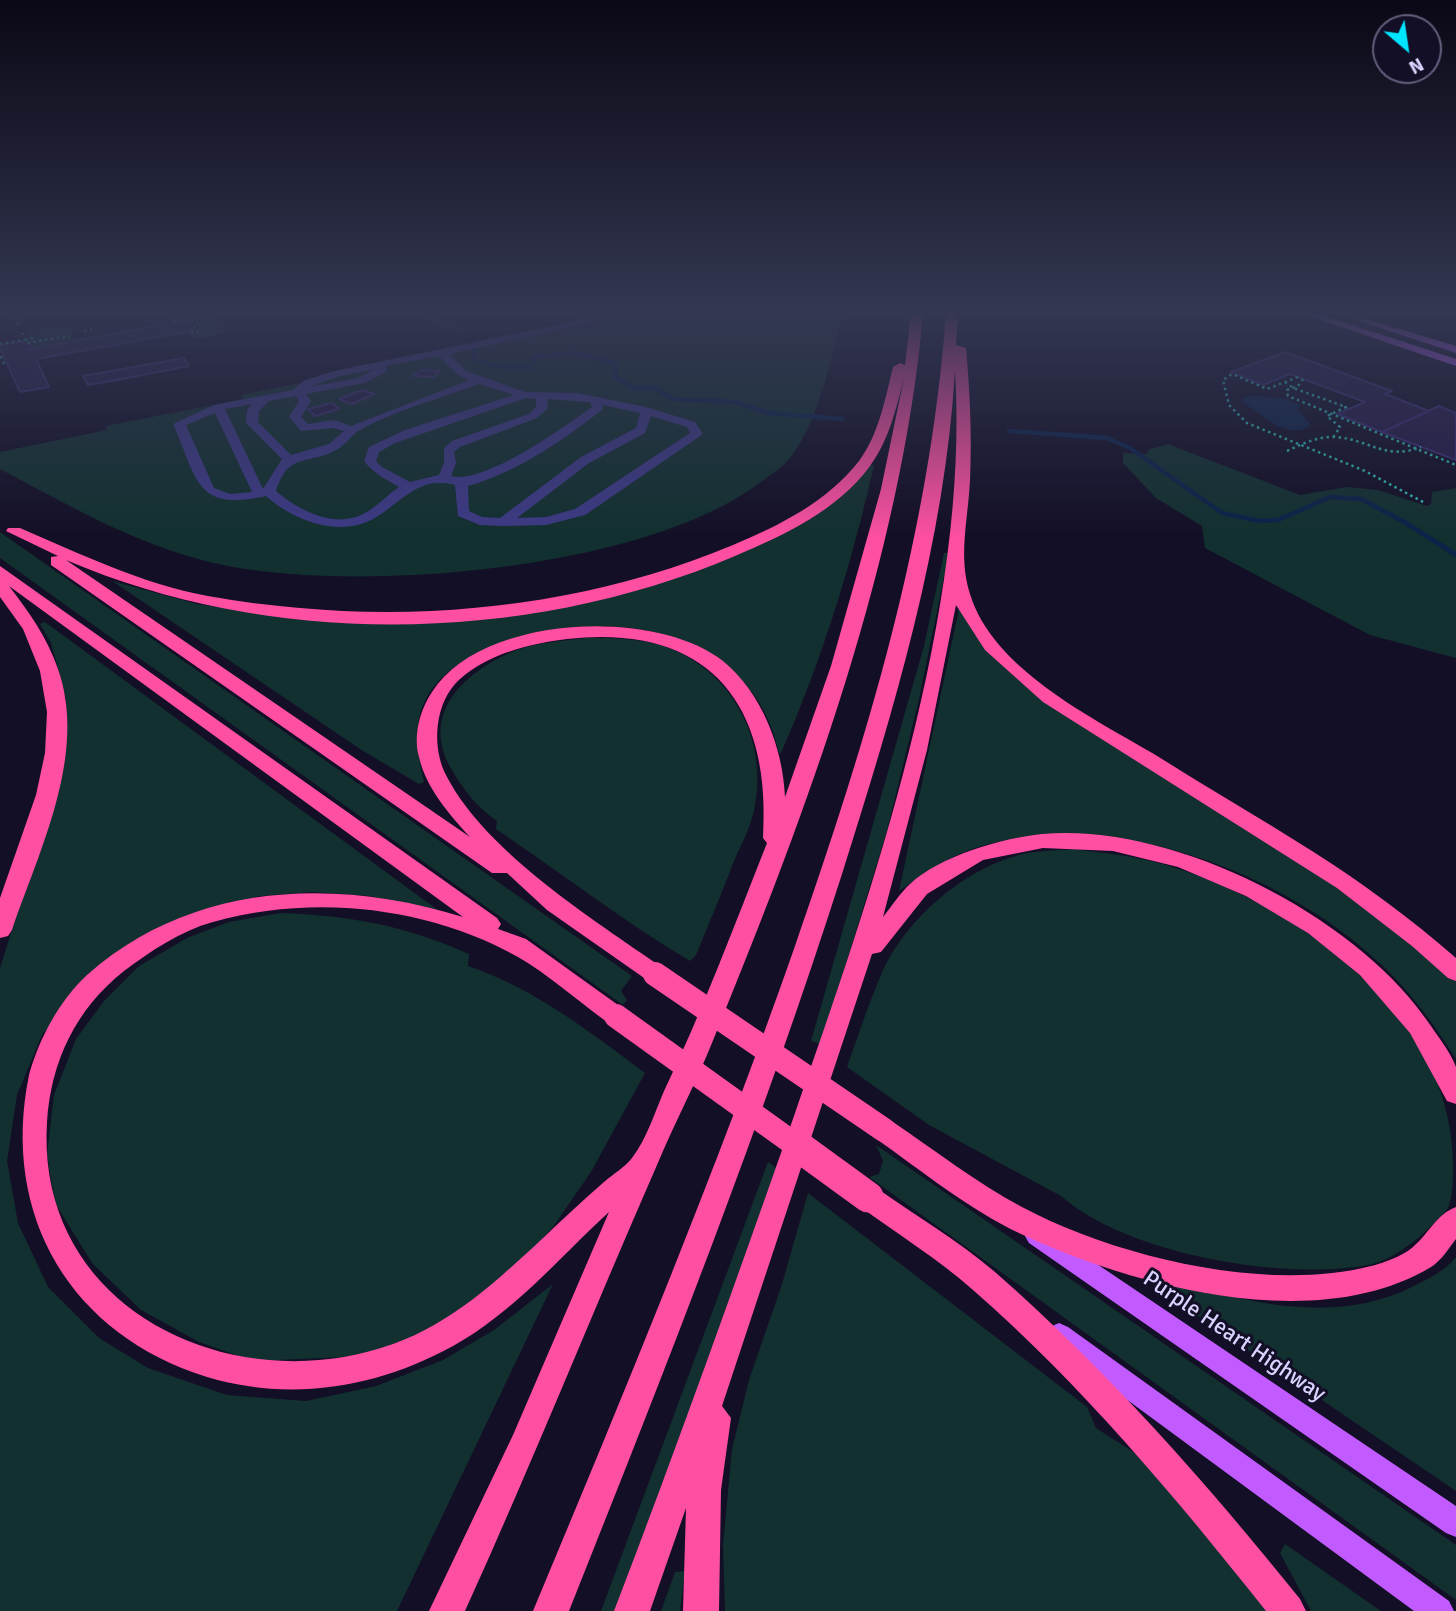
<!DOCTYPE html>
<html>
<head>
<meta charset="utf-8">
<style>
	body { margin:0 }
	#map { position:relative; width:1456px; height:1611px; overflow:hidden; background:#130f26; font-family:Signika,sans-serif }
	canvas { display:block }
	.north { position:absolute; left:1372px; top:14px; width:70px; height:70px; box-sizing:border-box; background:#130f26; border:2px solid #625e7d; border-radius:50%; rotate:151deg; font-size:19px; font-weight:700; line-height:28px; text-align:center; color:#d9d4ff }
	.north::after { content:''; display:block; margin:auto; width:24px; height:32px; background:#00e5ff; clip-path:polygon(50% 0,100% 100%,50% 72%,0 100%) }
</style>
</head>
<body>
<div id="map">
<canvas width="1456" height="1611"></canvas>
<div class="north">N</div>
</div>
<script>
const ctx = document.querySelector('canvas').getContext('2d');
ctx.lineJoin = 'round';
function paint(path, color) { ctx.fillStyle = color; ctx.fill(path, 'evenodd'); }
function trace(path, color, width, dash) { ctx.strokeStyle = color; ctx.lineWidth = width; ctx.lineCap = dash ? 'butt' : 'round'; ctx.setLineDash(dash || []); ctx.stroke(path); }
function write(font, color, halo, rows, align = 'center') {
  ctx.font = font + ' Signika,sans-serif'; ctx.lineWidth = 6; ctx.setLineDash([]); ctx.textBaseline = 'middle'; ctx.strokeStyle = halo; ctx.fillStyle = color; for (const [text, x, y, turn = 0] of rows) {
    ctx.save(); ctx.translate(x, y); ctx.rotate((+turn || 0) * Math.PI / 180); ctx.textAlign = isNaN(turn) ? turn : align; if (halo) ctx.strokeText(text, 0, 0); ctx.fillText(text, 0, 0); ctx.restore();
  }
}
paint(new Path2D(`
	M168 314H213L224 332H234L194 339 190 333 201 331 192 318 174 321Z
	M642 314H843C829 362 821 417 790 458 784 466 774 472 766 478 654 569 368 593 228 566 145 550 74 508 0 469V452L107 430 106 426 243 399 241 395Z
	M72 325 76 330 67 336 79 339 27 350 31 348 27 332Z
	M1168 444 1300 495 1347 487 1378 490 1427 506 1431 504 1432 492 1456 488V658L1370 635 1205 548 1202 526 1156 498 1123 463V453L1147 454 1148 450Z
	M868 465H874C852 563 822 660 781 753H779C753 629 610 605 507 642 476 653 442 668 426 699 412 724 418 755 424 782L419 784 363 751 112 581 197 604 278 616 524 610 762 543Z
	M0 532 632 976 621 991 627 1000 623 1005 0 558Z
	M944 553H949L919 699 887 831 821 1044 811 1041 924 646Z
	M960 604 1008 667 1353 894 1456 978V1059C1436 1027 1412 994 1384 967 1286 872 1106 803 972 849 946 858 922 875 899 891Z
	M45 622 446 916 370 896 312 892 260 896 211 908 81 986 42 1035 17 1095 7 1161 18 1223 48 1287 99 1338 148 1368 227 1395 306 1401 376 1386 443 1360 494 1330 553 1284 397 1611H0V968L40 841 67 738 66 699 60 675 51 643 40 624Z
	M586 638C610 638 637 638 660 645 731 667 770 740 754 811 750 828 741 845 734 861 722 892 709 924 696 955L690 961C623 921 561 873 496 829L497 821C477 807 464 791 452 770 418 713 466 670 517 650 539 642 563 641 586 638Z
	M1073 849C1104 853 1136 856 1166 865 1285 900 1430 999 1450 1129 1453 1148 1456 1191 1448 1208 1445 1213 1438 1219 1434 1223 1418 1240 1391 1261 1368 1265 1282 1281 1127 1254 1061 1196L929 1125 847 1067C858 1036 868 1005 881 975 904 921 962 870 1019 855 1036 850 1055 851 1073 849Z
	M280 913C348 915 407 926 469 954L468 966C534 988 590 1032 645 1073L591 1172 553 1227 516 1266 462 1308 404 1345 346 1357 253 1361 199 1342 141 1310 92 1263 55 1203 47 1154 54 1095 76 1039 104 1001 139 966 189 937 229 922Z
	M876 1145 1456 1545V1600L869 1177 879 1174 883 1161Z
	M768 1162 780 1171 620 1611H601Z
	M808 1193 1087 1407 1096 1428 1132 1451 1167 1485 1237 1569 1266 1611H725L723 1545 732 1449 749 1380 782 1284Z
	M1456 1257V1491L1118 1262C1210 1292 1319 1333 1412 1287 1429 1278 1444 1272 1456 1257Z
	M1285 1544 1381 1611H1311L1280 1553Z
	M685 1571 680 1611H661L675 1572Z`), '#12302f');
paint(new Path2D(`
	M1257 396 1288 399 1300 405 1298 409 1311 425C1287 443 1260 412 1241 401L1245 397Z`), '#0c2248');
trace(new Path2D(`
	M420 314 459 330
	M475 348 474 358 495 366 529 368 535 357 573 353 615 363 616 378 635 388H655L672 399 736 402 768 413 842 419
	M1009 431 1107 438 1130 448 1222 513 1259 521 1278 520 1330 497 1361 499 1408 524`), '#0c2248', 4.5);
trace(new Path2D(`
	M1406 523 1456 555`), '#0c2248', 5);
const building = new Path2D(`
	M186 320 193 331 36 359 49 387 20 392 0 348V345L23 341 25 345 31 344 33 348 27 350Z
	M1285 352 1392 391 1385 394 1429 411 1382 432 1337 414 1365 402 1290 374 1263 385 1231 372Z
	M184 358 189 366 117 380 88 385 83 376Z
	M421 370 439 371 435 377 413 376Z
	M362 390 374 394 352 404 339 399Z
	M332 403 339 409 315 416 308 409Z
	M1439 406 1456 413V460L1382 432Z`);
paint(building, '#241b47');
trace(building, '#3b2d73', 2);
trace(new Path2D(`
	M77 314 80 318
	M15 317 19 328
	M174 322 190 319 198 332 190 333
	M84 331 92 329
	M22 333 26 343 70 336
	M25 340 34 338
	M0 344 25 340
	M1 356 4 364
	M1298 377 1267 389 1232 374 1223 380 1229 405 1247 423 1365 471 1425 503
	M1303 379 1298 386 1287 390 1288 396 1456 465
	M1285 382 1293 388 1346 407 1327 416 1340 427 1334 436
	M1287 451C1302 444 1318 436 1335 437 1369 439 1385 461 1421 447`), '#2fb8b0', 2.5, [2.5, 3.5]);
paint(new Path2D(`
	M612 314H633L449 354 466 371 525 392 577 393 646 407 695 422 703 434 585 515 546 525 503 526 480 525 458 516 455 485C419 474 400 504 373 519 338 538 293 520 266 496 195 512 198 480 173 424L214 405 293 390 303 381 334 371ZM439 356 458 375 469 380 351 426 334 420 308 424 301 417 311 401 306 394 365 383 387 371 386 366ZM375 369 358 378 309 387 340 376ZM479 384 514 395 405 430 369 447 364 461C374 474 386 479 399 487 387 495 377 507 363 514 335 529 298 510 276 491 289 450 310 466 338 449 346 444 351 436 358 431 395 410 439 399 479 384ZM296 396 299 401 289 417 301 431 333 428 344 431 329 444 291 455 258 422 259 411 269 401ZM526 398 536 399V407L529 414 452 441 444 448V463L439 475 410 482 382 467 376 461 379 452 395 443ZM547 399 590 402 592 407C564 427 484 485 451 476L456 463 454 452 460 447 537 418 548 408ZM252 404 247 410 246 423 282 459 263 489 225 409ZM603 405 640 413 636 428 581 457 500 518 482 517 469 511 468 486C517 472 562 441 602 410ZM215 413 252 492 230 494 214 488 186 425ZM651 416 687 427 690 433 575 509 546 517 517 518 589 463 645 433Z`), '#3d3a85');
paint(new Path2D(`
	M1303 314H1319L1456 359V366Z
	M1359 317 1456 346V353L1359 321Z
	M1037 1226 1045 1229 1456 1506V1537L1446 1533 1029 1243 1025 1236 1029 1229Z
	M1059 1323 1068 1327 1449 1601 1454 1611H1414L1050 1343 1046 1335 1050 1327Z`), '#c25bff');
paint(new Path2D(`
	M911 314H923C901 560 807 811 714 1038 697 1081 675 1122 657 1165 592 1313 532 1464 465 1611H429L513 1435 609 1212C559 1258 513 1313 453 1346 377 1388 290 1402 207 1377 72 1335 0 1217 29 1075 39 1039 59 1001 87 975 192 882 334 877 463 917L9 586C29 612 47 637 58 669 88 754 39 851 12 930L8 936 0 938V898L36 795 45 753 47 712 40 671 23 629 0 597V566L497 918 501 924 498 929 526 939 625 1010 628 1016 625 1022 616 1025 607 1022C578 1001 549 975 518 957 427 906 312 894 213 922 180 931 151 951 124 971 76 1009 51 1061 47 1122 35 1309 232 1402 393 1344 452 1323 498 1280 543 1238 563 1219 583 1200 604 1182 613 1174 625 1167 632 1158 646 1140 655 1112 664 1091 703 1010 734 926 767 843L763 838C772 703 708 623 567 639 529 644 490 653 460 679 434 702 431 748 447 777 487 853 594 920 663 968L667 974 663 980 655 983 647 980 547 910 507 873H492L51 565V557L58 556 6 531 8 528H20C81 554 142 584 208 596 383 627 568 614 733 545 779 526 828 501 859 461 879 434 885 399 893 367L900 363 905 365ZM904 378 881 489 831 666 785 797C783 748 762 693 723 661 654 607 481 615 432 692 420 710 413 735 419 757 426 788 449 814 470 837L66 560C273 649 529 644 735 556 784 535 837 511 870 466 889 440 896 409 904 378Z
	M946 314H958L956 345 966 348C970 392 972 436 970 480 968 521 958 556 970 594 993 669 1091 717 1154 754 1206 787 1260 818 1312 851 1363 883 1411 919 1456 958V981L1448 978 1412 946 1337 888 1043 702 985 650 956 605 927 750 883 917C892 906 900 893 910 884 940 856 1002 838 1042 834 1174 822 1359 917 1431 1026 1439 1038 1451 1053 1456 1067 1456 1078 1456 1093 1456 1104L1447 1101 1410 1033 1360 975 1308 933 1246 896 1178 867 1113 851 1043 848 983 860 927 894 881 952 872 954 722 1406 731 1418 721 1490 719 1611H683L686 1508 650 1611H614C677 1447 736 1281 794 1116 873 890 970 610 955 370 945 542 894 710 842 874 762 1124 666 1368 569 1611H533C625 1391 716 1171 795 946 868 737 929 537 946 314Z
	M884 1119 893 1122C936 1151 977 1183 1022 1207 1116 1257 1266 1293 1371 1266 1384 1263 1405 1255 1414 1246 1429 1233 1437 1214 1456 1207V1239C1449 1248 1441 1261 1431 1267 1316 1336 1135 1287 1021 1234 968 1209 922 1171 875 1138L871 1130 875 1122Z
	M868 1185 878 1189C916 1216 959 1241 995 1272 1107 1370 1207 1483 1300 1599L1306 1611H1266C1178 1500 1080 1383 973 1290 938 1259 896 1233 858 1205L854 1197 858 1189Z`), '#ff4fa3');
trace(new Path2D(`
	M655 974 884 1130
	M616 1016 804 1151`), '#ff4fa3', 24);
trace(new Path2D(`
	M802 1149 868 1197`), '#ff4fa3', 31);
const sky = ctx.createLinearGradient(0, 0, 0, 540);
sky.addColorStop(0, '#0a0815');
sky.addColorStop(0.58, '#333752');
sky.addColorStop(1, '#33375200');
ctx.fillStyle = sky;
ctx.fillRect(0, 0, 1456, 540);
write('23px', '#d9d4ff', '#130f26', [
	["Purple Heart Highway",1234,1337,34]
]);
</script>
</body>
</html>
